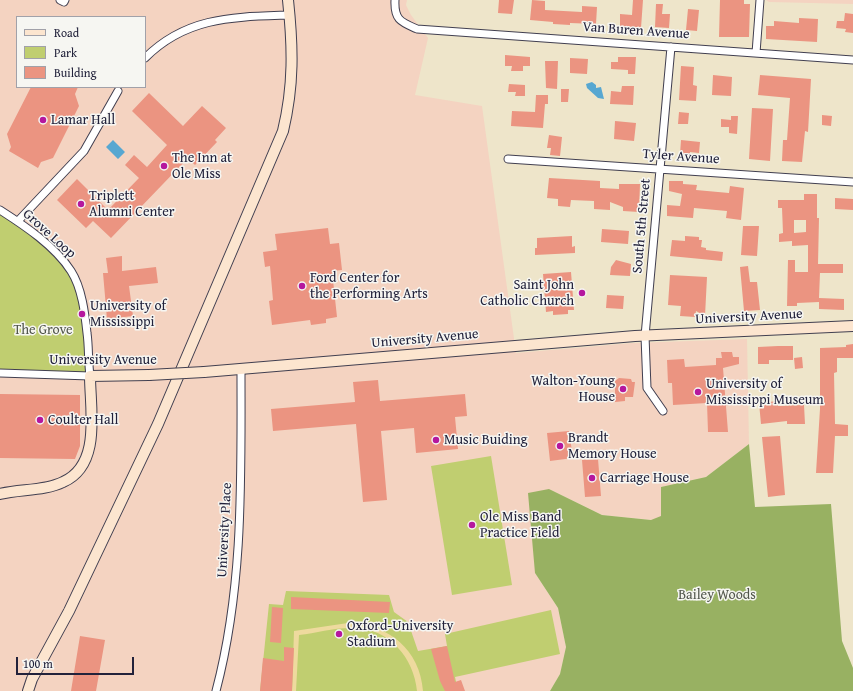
<!DOCTYPE html>
<html>
<head>
<meta charset="utf-8">
<style>
	body { margin:0 }
	#map { position:relative; width:853px; height:691px; overflow:hidden; background:#eee5ca; font-family:"Gentium Book Plus",serif }
	canvas { display:block }
	.legend { position:absolute; left:16px; top:16px; width:130px; height:72px; box-sizing:border-box; background:#f6f6f2; border:1px solid #a1a1a9; margin:0; padding:5px 7px; list-style:none; font-size:12px; color:#22223b }
	.legend li { display:flex; align-items:center; gap:8px; height:20px }
	.legend b { width:20px; border:1px solid #a1a1a9 }
	.scale { position:absolute; left:16px; top:657px; width:118px; height:18px; box-sizing:border-box; border:2px solid #22223b; border-top:0; padding-left:5px; font-size:12px; line-height:14px; white-space:nowrap; color:#22223b; -webkit-text-stroke:3px #f6f6f2; paint-order:stroke }
</style>
</head>
<body>
<div id="map">
<canvas width="853" height="691"></canvas>
<ul class="legend">
<li><b style="height:5px;background:#fce5cf"></b>Road</li>
<li><b style="height:11px;background:#c0ce70"></b>Park</li>
<li><b style="height:11px;background:#eb9481"></b>Building</li>
</ul>
<div class="scale">100 m</div>
</div>
<script>
const ctx = document.querySelector('canvas').getContext('2d');
ctx.lineJoin = 'round';
function paint(path, color) { ctx.fillStyle = color; ctx.fill(path, 'evenodd'); }
function trace(path, color, width, dash) { ctx.strokeStyle = color; ctx.lineWidth = width; ctx.lineCap = dash ? 'butt' : 'round'; ctx.setLineDash(dash || []); ctx.stroke(path); }
function write(font, color, halo, rows, align = 'center') {
  ctx.font = font + ' "Gentium Book Plus",serif'; ctx.lineWidth = 3; ctx.setLineDash([]); ctx.textBaseline = 'middle'; ctx.strokeStyle = halo; ctx.fillStyle = color; for (const [text, x, y, turn = 0] of rows) {
    ctx.save(); ctx.translate(x, y); ctx.rotate((+turn || 0) * Math.PI / 180); ctx.textAlign = isNaN(turn) ? turn : align; if (halo) ctx.strokeText(text, 0, 0); ctx.fillText(text, 0, 0); ctx.restore();
  }
}
paint(new Path2D(`
	M0 0H407L406 5 411 15 428 38 415 95 482 106 516 353 632 343 747 339 749 444 706 477 661 487V517L652 520 602 515 549 489 535 573 558 608 566 647 560 674 550 691H0ZM17 17H145V87H17Z
	M766 0H853V4L769 2Z`), '#f4d3c1');
paint(new Path2D(`
	M0 210 53 250 78 286 90 376 0 373Z
	M491 456 512 585 452 595 431 466Z
	M286 591 389 595 394 612 408 622 418 651 447 646 445 634 551 610 560 654 455 677 458 691H260L269 604 283 605Z`), '#c0ce70');
paint(new Path2D(`
	M749 444 755 507 831 504 842 641 853 668V691H550L560 674 566 647 558 608 535 573 528 493 549 489 602 515 651 520 661 516V487L706 477Z`), '#98b162');
paint(new Path2D(`
	M348 623C389 624 420 650 423 691H417C414 658 389 628 354 628 336 627 317 633 299 635L296 691H292L294 631Z`), '#eeda9e');
paint(new Path2D(`
	M592 82 596 85V88L601 87 604 99 598 98 587 88 586 84Z
	M113 140 125 152 118 159 106 147Z`), '#57a7d1');
paint(new Path2D(`
	M499 0H514L512 14 498 13Z
	M532 0 545 1V10L582 12V6L597 7 596 24 570 23V25L553 24V22L530 20Z
	M633 0H643L641 28 620 27V14L632 15Z
	M720 0H744V4H750L749 37H719Z
	M656 4H663L662 14H670L669 28 655 27Z
	M688 9 699 10 697 31 686 30Z
	M845 13 853 14V33L845 32 846 29 836 28 837 21H844Z
	M799 18 818 19 817 42 766 39V26H774V21L799 23Z
	M505 55 530 57V66H523V71H511L512 66H505Z
	M618 57H636L635 74H628V70L611 69V62H618Z
	M570 58 588 59 587 74 570 73Z
	M545 61H558L557 89 546 88Z
	M681 66 694 67 693 85 697 86 696 101 679 100Z
	M713 75 732 77 731 96 712 95Z
	M760 75 811 79 808 132 805 131 802 162 782 161 783 140H787L790 98 758 95Z
	M509 84 525 85V96H515L516 92H508Z
	M622 86H634L633 105 610 104 611 91 621 92Z
	M31 87H78L75 94 79 106 53 158 41 162 38 168 9 151 11 147 7 134Z
	M561 89H569L568 102H561Z
	M149 93 183 126 202 106 226 128 215 140 217 142 195 165 188 158 111 238 93 221 86 228 57 200 77 179 108 210 139 178 125 165 134 155 147 167 167 145 132 111Z
	M536 95H548V104H545L543 128 511 126 512 111 535 112Z
	M752 108 773 109 770 161 749 159Z
	M679 112 689 113 688 124H678Z
	M822 115 832 116 831 126 822 125Z
	M731 116H738L737 134 729 133V127H721V119L731 120Z
	M615 121 636 123 634 141 614 139Z
	M549 135 562 137 560 156 550 155 551 148H547Z
	M681 140 700 142 699 153 690 152V155L680 154Z
	M549 178 600 181V188L619 189V184H640L639 212 623 211V207L610 202V210L594 209V201L571 200 570 207 558 206V199L547 198Z
	M669 181H683V184L697 185 696 190 729 193 730 186 744 188 741 220 726 218 727 211 694 208 693 218 667 216V205L680 206 682 194 669 191Z
	M804 194H817V218H819L818 264H843V273H820L819 298 844 299V310L819 309V302L797 303V306H787L788 260H795V272H808V245L792 246V241L779 242V234L783 233 782 208H778V200H804ZM794 220H806V232L794 233Z
	M835 198 853 199V210L835 209Z
	M743 226H759L757 256 741 255Z
	M328 228 330 244 339 243 342 270 332 271 337 317 326 319V323L311 325 310 320 272 325 269 301 273 300 270 266 265 267 263 252 277 250 275 234Z
	M602 229 629 231 628 244 601 242Z
	M572 236V247L575 246V253L535 255V248H537V238Z
	M685 236 699 237V240H702L701 247 706 248V250L723 252 722 261 670 256 672 240 685 241Z
	M122 256V271L156 267 158 283 129 286 133 316 107 319 103 273H108L106 258Z
	M616 260 631 264 630 276 610 275 611 267Z
	M748 266 750 282H757L760 310 744 311 740 267Z
	M571 272 574 310H568V314L553 315V311L546 312 543 274Z
	M670 275 707 277 705 316 696 311 695 317 680 316 681 306 668 305Z
	M607 295 624 296 623 309 606 308Z
	M853 344V358H837V372L834 373 835 424 848 425V436H835L833 473H816L820 409V348L846 347V345Z
	M778 346H793V360H769V364H758V347Z
	M721 352H732L733 357H739V364L723 368 728 432H708L707 403 673 405 672 383H668L667 360 684 359 685 367 716 365V358H722Z
	M802 357 803 368 795 369 794 358Z
	M619 378 631 379 632 382H635L633 397H625V401L615 402V381Z
	M378 380 380 401 465 394 467 416 455 417 458 449 416 453 414 428 381 431 387 500 363 502 356 424 273 431 271 409 355 402 353 382Z
	M0 394 80 395V446L75 459 0 458Z
	M778 401V406L804 405 805 424H787V421L761 424 759 403Z
	M569 431 573 458 550 461 547 433Z
	M780 436 785 495 768 497 762 437Z
	M598 459 601 496 585 497 582 460Z
	M291 597 390 602 389 613 291 609Z
	M272 607 283 608 281 643 270 642Z
	M80 636 105 640 96 691H71Z
	M447 646 455 682 461 680 465 691H445L440 681 431 649Z
	M284 647 294 648 292 691H260L263 658 284 661Z`), '#eb9481');
const street = new Path2D(`
	M60 0 64 2 65 0
	M395 0C394 20 401 22 417 29L853 60
	M756 53 760 0
	M145 58C187 16 235 17 290 15
	M508 159 853 182
	M0 210C25 226 55 246 71 271 82 288 85 314 87 333 89 347 88 361 90 376L0 373
	M18 221 84 151 118 91
	M663 411 647 388 645 336 671 47
	M216 691C244 585 241 477 241 368`);
const secondary = new Path2D(`
	M204 372 635 336 853 326
	M0 494C20 489 45 491 63 482 102 465 90 409 90 376L149 375
	M28 691 32 679 69 611 158 424 283 131C294 85 293 47 288 0`);
trace(street, '#413f50', 9);
trace(secondary, '#413f50', 12);
trace(street, '#fff', 7);
trace(secondary, '#fce5cf', 10);
const secondaryBridge = new Path2D(`
	M149 375 204 372`);
trace(secondaryBridge, '#413f50', 12, []);
trace(secondaryBridge, '#fce5cf', 10);
for (const [x, y, r, color] of [
	[43,120,4,"#b5179e"],
	[164,166,4,"#b5179e"],
	[81,204,4,"#b5179e"],
	[302,286,4,"#b5179e"],
	[582,293,4,"#b5179e"],
	[82,314,4,"#b5179e"],
	[623,389,4,"#b5179e"],
	[698,392,4,"#b5179e"],
	[40,420,4,"#b5179e"],
	[436,440,4,"#b5179e"],
	[560,446,4,"#b5179e"],
	[592,478,4,"#b5179e"],
	[472,525,4,"#b5179e"],
	[339,634,4,"#b5179e"]
]) { const dot = new Path2D(); dot.arc(x, y, r, 0, 2 * Math.PI); ctx.fillStyle = color; ctx.fill(dot); trace(dot, '#f6f6f2', 1.5); }
write('14px', '#22223b', '#f6f6f2', [
	["Van Buren Avenue",636,31,4],
	["Tyler Avenue",681,157,4],
	["South 5th Street",642,226,-85],
	["Grove Loop",49,234,42],
	["University Avenue",749,317,-3],
	["University Avenue",425,339,-5],
	["University Avenue",103,360],
	["University Place",225,530,-87]
]);
write('14px', '#22223b', '#f6f6f2', [
	["Lamar Hall",51,120],
	["The Inn at",172,158],
	["Ole Miss",172,174],
	["Triplett",89,196],
	["Alumni Center",89,212],
	["Ford Center for",310,278],
	["the Performing Arts",310,294],
	["Saint John",574,285,"right"],
	["Catholic Church",574,301,"right"],
	["University of",90,306],
	["Mississippi",90,322],
	["Walton-Young",615,381,"right"],
	["House",615,397,"right"],
	["University of",706,384],
	["Mississippi Museum",706,400],
	["Coulter Hall",48,420],
	["Brandt",568,438],
	["Memory House",568,454],
	["Music Buiding",444,440],
	["Carriage House",600,478],
	["Ole Miss Band",480,517],
	["Practice Field",480,533],
	["Oxford-University",347,626],
	["Stadium",347,642]
], 'left');
write('14px', '#51564b', '#f6f6f2', [
	["The Grove",43,330],
	["Bailey Woods",717,595]
]);
</script>
</body>
</html>
